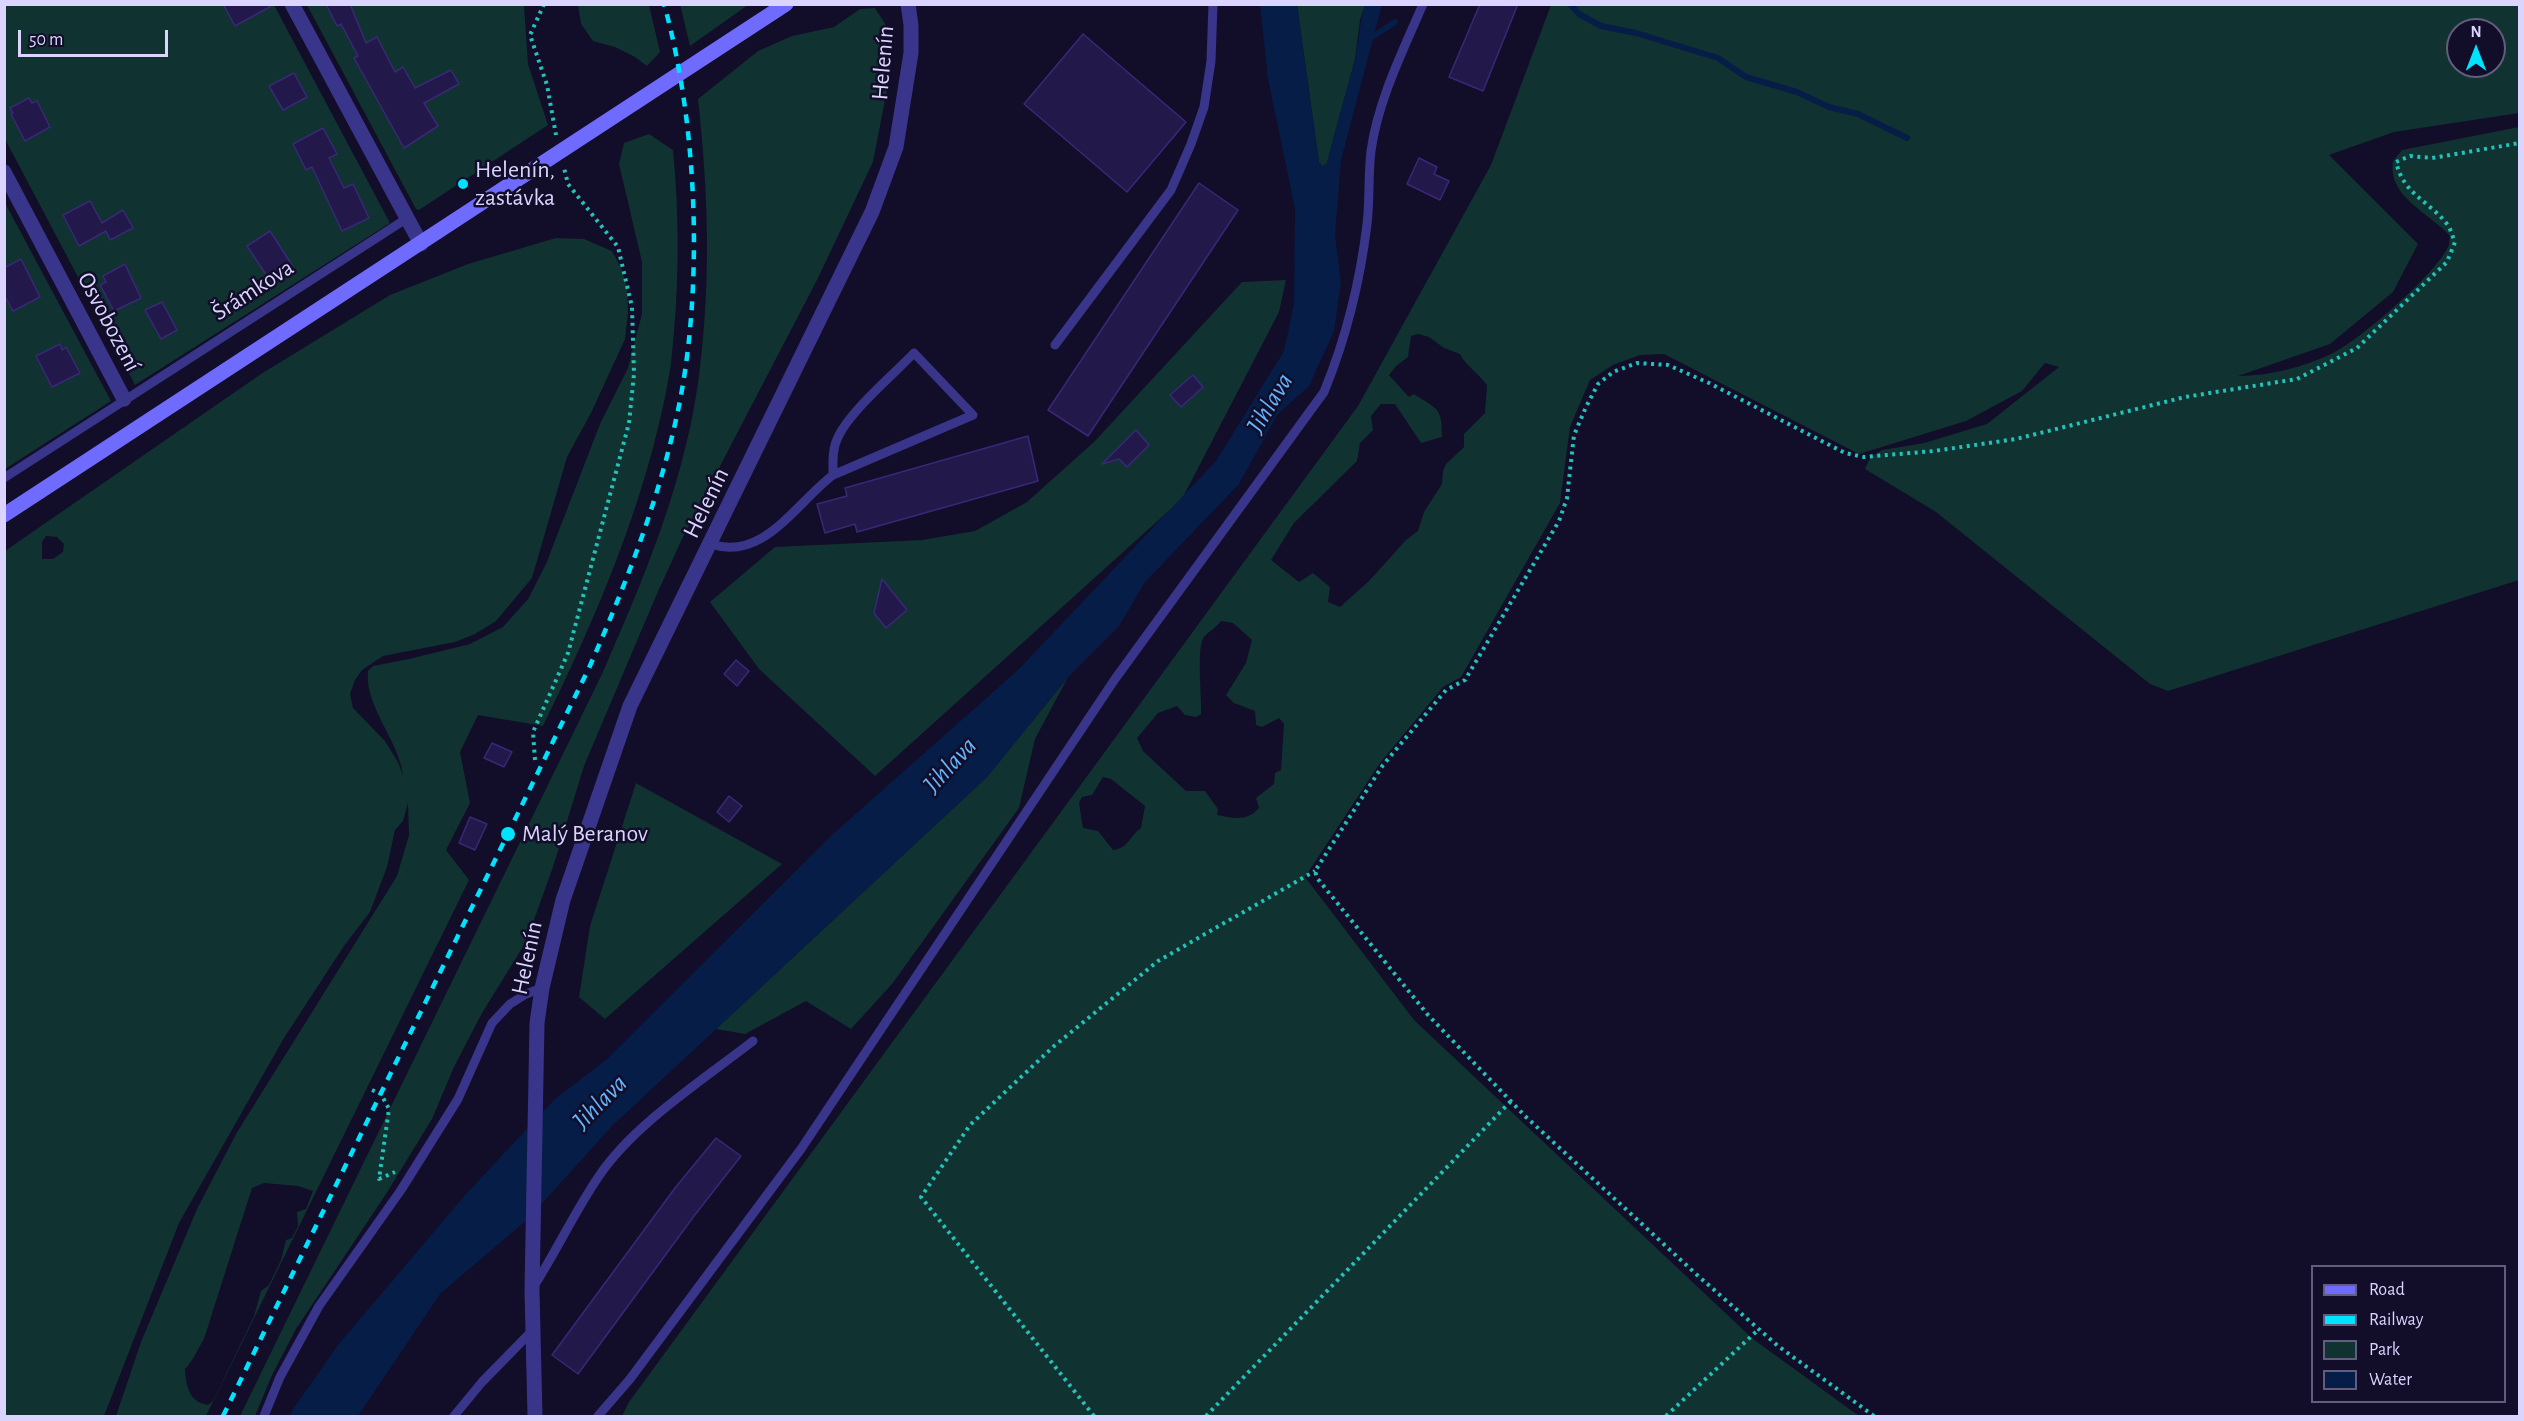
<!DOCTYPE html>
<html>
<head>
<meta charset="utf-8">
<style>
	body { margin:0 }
	#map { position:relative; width:2524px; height:1421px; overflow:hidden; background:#120d28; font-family:"Alegreya Sans",sans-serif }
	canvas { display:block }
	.frame { position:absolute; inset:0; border:6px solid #dad4ff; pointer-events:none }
	.legend { position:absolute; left:2311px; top:1265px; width:195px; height:138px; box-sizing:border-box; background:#120d28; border:2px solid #625d7e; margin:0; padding:8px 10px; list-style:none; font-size:18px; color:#dad4ff }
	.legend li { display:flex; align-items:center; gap:12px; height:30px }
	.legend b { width:30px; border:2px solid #625d7e }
	.north { position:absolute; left:2446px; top:18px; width:60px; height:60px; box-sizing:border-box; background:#120d28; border:2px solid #625d7e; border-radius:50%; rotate:0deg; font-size:16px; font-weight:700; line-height:24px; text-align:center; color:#dad4ff }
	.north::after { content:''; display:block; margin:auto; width:21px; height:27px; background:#00e3ff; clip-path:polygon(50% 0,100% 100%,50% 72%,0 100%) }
	.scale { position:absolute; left:18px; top:30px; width:150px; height:27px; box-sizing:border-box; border:3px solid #dad4ff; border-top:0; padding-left:8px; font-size:18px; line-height:21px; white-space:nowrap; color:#dad4ff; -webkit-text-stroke:4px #120d28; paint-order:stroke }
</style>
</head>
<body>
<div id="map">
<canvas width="2524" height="1421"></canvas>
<div class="frame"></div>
<ul class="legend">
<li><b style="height:8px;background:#706bff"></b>Road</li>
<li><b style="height:8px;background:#00e3ff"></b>Railway</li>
<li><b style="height:16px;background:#103231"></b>Park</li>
<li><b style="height:16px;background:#061d48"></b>Water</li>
</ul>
<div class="north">N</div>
<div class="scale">50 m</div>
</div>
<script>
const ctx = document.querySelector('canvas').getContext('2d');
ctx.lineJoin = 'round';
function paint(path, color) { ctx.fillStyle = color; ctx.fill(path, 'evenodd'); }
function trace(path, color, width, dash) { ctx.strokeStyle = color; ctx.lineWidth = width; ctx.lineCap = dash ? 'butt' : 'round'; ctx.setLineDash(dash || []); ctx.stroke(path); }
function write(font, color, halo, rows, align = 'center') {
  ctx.font = font + ' "Alegreya Sans",sans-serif'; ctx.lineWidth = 5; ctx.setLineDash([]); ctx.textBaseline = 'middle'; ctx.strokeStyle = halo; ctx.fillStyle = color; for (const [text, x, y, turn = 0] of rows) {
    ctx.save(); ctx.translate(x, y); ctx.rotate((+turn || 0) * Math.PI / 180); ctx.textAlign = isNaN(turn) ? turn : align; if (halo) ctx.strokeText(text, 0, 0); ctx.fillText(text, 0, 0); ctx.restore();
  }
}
paint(new Path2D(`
	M680 4H748V5L690 46Z
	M4 5H274L390 223 135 385 5 139Z
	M307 5H524L528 64 548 125 419 210 416 209Z
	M578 5H649L660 52 647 66 635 57 615 47 593 41 581 24Z
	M1297 5H1365L1360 20 1355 59 1327 163 1323 167 1319 162Z
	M1551 5H2519V113L2394 132 2329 155 2418 244 2393 292 2330 344 2238 376C2269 376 2303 367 2331 354 2359 341 2433 276 2447 249 2450 245 2449 241 2450 236 2430 213 2387 197 2393 161L2402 150 2519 127V580L2168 691 2150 684 1936 512 1865 469 1870 458 1882 450 1924 443 1987 424 2059 367 2045 363 2022 391 1966 421 1859 454 1664 354 1640 355 1613 365 1590 380 1570 427 1560 503 1461 677 1443 687 1380 763 1305 877 1414 1020 1753 1339 1859 1416H622L629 1402 1358 406 1491 165ZM2458 30H2494V66H2458ZM1418 334 1429 337 1444 348 1460 354C1465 365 1479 374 1487 385L1485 413 1464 434V447L1446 464 1443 471 1442 484 1424 512 1418 531 1406 540 1369 581 1340 607 1328 602 1330 587 1313 573 1299 582 1271 560 1294 523 1357 461 1360 443 1373 430 1371 416 1381 404H1395L1421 443 1442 437C1442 407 1438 410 1414 394L1409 397 1389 375 1396 366 1408 357 1411 336ZM1221 621 1233 623 1252 640 1246 663 1226 695 1234 703 1255 711 1256 725 1262 727 1279 718 1284 724 1281 770 1275 773 1274 784 1256 798 1259 808C1247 822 1233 818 1217 815L1218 809 1205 791H1186L1143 751 1137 738 1158 713 1177 706 1185 715 1196 717 1201 714C1202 698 1196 647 1204 637 1209 631 1216 628 1221 621ZM1103 777 1111 779 1145 806 1141 828C1130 835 1129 848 1113 850L1098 831 1083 828 1079 803 1082 797 1092 795Z
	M875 8 891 33V69L873 162 817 280 681 541 656 596 584 766 553 867 526 942 482 1013 454 1067 432 1119 386 1194 296 1329 272 1375 255 1416H240L602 674C645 576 688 474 700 367 711 275 708 191 698 99L758 51 792 36 834 27 860 9Z
	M649 134 673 150C680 220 679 293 671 363 667 392 660 420 653 448 627 545 587 636 543 726L478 715 460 752 470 803 446 850 469 880 206 1416H116L141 1342 197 1209 236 1134 397 876 409 835 408 803 403 821 395 830 387 867 370 912 344 946 284 1038 179 1223 104 1416H5V551L261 374 390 295 468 264 556 238 584 239 612 251 621 268 627 287 628 313 625 339 592 411 567 457 532 578 496 621 475 634 455 642 383 656 362 670 355 680 350 694 353 708 385 741 398 762 403 776C399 740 364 706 368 671L373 666 409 659 470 644 503 627 528 599 546 564 600 424 628 368 642 314V262L619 164 624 143ZM46 536 57 537 64 544 63 552 53 559H42V542ZM264 1183 298 1186 313 1191 306 1209 297 1212 298 1226 292 1238 286 1240 281 1260 269 1285 261 1291 254 1316 213 1401 208 1405C189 1402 186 1386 185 1369 194 1360 197 1350 204 1339L252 1188Z
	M4 201 111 401 5 469H4Z
	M1286 280 1279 312 1182 499 875 776 759 669 710 602 775 547 922 540 975 531 1027 502 1094 442 1242 282Z
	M1068 677 1035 739 1019 808 892 984 851 1029 806 1001 745 1034 716 1029 987 777Z
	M636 783 782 864 605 1019 579 997 590 926Z`), '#103231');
paint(new Path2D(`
	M1260 5H1297L1319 162 1323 166 1327 163C1335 129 1345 97 1354 64 1359 44 1359 24 1365 5H1382L1341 160 1335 235 1341 283 1334 331 1309 386 1277 415 1239 484 1145 582 1119 626 1068 677 987 777 612 1126 529 1218 440 1294 358 1416H290L293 1409 338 1345 466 1194 555 1099 607 1059 833 834 1018 670 1216 461 1284 351 1294 304 1295 209 1268 79Z`), '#061d48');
trace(new Path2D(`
	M1570 4 1579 14 1601 26 1636 33 1718 58 1746 77 1797 92 1829 107 1858 114 1907 138
	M1366 41 1395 22`), '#061d48', 6);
const building = new Path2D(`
	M223 4H275L235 26Z
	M326 4H350L366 43 377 37 395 72 403 67 415 88 451 70 459 84 424 103 438 126 404 148 354 58 358 56 341 24 337 26Z
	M1480 4H1518L1483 91 1449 77Z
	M1083 34 1186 122 1127 192 1024 104Z
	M294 73 307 97 283 110 269 86Z
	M29 98 32 103 37 101 50 127 25 141 11 114 13 113 10 108Z
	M323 128 337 154 329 158 344 188 353 184 369 218 342 231 312 167 306 170 293 144Z
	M1419 158 1437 167 1434 174 1449 181 1440 200 1407 184Z
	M1199 183 1238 210 1088 436 1048 410Z
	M90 201 102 223 123 210 133 228 110 240 106 231 79 246 63 215Z
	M270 231 292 265 269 279 247 246Z
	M21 259 40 297 13 311 4 295V268Z
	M125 264 141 298 114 311 100 285 106 282 103 276Z
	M162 302 177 330 161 339 145 310Z
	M60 344 62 350 66 347 80 373 52 387 36 356Z
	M1193 375 1203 387 1181 407 1170 395Z
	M1136 430 1149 445 1127 467 1119 459 1102 464Z
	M1028 436 1038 481 857 532 855 524 825 533 817 504 847 496 845 488Z
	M882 579 907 610 886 628 874 613Z
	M736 660 749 671 737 686 724 674Z
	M492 743 512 752 504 767 484 758Z
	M729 796 742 806 729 822 717 812Z
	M470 817 487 824 475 850 459 843Z
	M716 1138 741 1156 694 1216 578 1374 552 1355 675 1188Z`);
paint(building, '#23184a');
trace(building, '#392878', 1.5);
trace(new Path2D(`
	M544 4 530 35 547 85 556 135
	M535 760 533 732 568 653 629 423 634 374 632 307 618 247 568 184 564 168
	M372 1090 381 1094 389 1109 379 1179 395 1172
	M1094 1416 921 1197 970 1125 1053 1047 1158 961 1315 871
	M1206 1416 1511 1101
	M1666 1416 1759 1329
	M1874 1416 1778 1346 1696 1274 1525 1116 1428 1015 1317 878 1315 871 1383 765 1446 690 1465 680 1559 521 1567 498 1574 435 1586 407 1598 384 1613 372 1637 363 1668 365 1709 383 1845 453 1864 457 1934 451 2016 439 2185 397 2297 379 2357 348 2447 262 2455 242C2452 236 2451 229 2447 224 2428 200 2404 195 2396 162L2410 156 2432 158 2520 143`), '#25c2ba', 4, [3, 4.5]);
trace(new Path2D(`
	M1055 345 1171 190 1191 144 1204 107 1211 61 1213 4
	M4 478 406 219
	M711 544C763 562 796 503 833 475L973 415 914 353C893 375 850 411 838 437 832 449 833 462 833 475
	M534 1286C557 1250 575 1211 599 1176 634 1124 703 1080 753 1041
	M264 1416 280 1377 319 1306 401 1190 458 1099 492 1023 510 1004 526 994 542 988
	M454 1416 482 1382 532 1331
	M598 1416 630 1379 801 1149 1115 679 1324 392C1346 338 1360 283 1367 224 1370 200 1368 175 1371 151 1378 100 1403 51 1423 4`), '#39358a', 9);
trace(new Path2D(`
	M292 4 421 244
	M4 172 124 399`), '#39358a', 15);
trace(new Path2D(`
	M535 1416 532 1290 537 1023 542 988 563 900 630 706 872 212 896 147 911 53V25L908 4`), '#39358a', 15);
trace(new Path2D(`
	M4 515 786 4`), '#706bff', 15);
trace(new Path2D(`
	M223 1416 589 668C625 586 658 503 677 415 704 292 698 125 664 4`), '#00e3ff', 4.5, [9, 8]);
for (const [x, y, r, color] of [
	[463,184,6,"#00e3ff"],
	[508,834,8,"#00e3ff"]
]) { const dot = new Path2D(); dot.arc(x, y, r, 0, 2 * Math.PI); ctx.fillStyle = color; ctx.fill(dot); trace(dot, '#120d28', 2); }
write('24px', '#dad4ff', '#120d28', [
	["Helenín",883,63,-85],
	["Šrámkova",253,290,-33],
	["Osvobození",109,322,62],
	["Helenín",706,503,-64],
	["Helenín",527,958,-78]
]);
write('24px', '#dad4ff', '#120d28', [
	["Helenín,",475,170],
	["zastávka",475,198],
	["Malý Beranov",522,834]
], 'left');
write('italic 26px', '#62b5ff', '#120d28', [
	["Jihlava",1270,403,-59],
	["Jihlava",950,765,-47],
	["Jihlava",600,1102,-45]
]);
</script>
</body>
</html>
